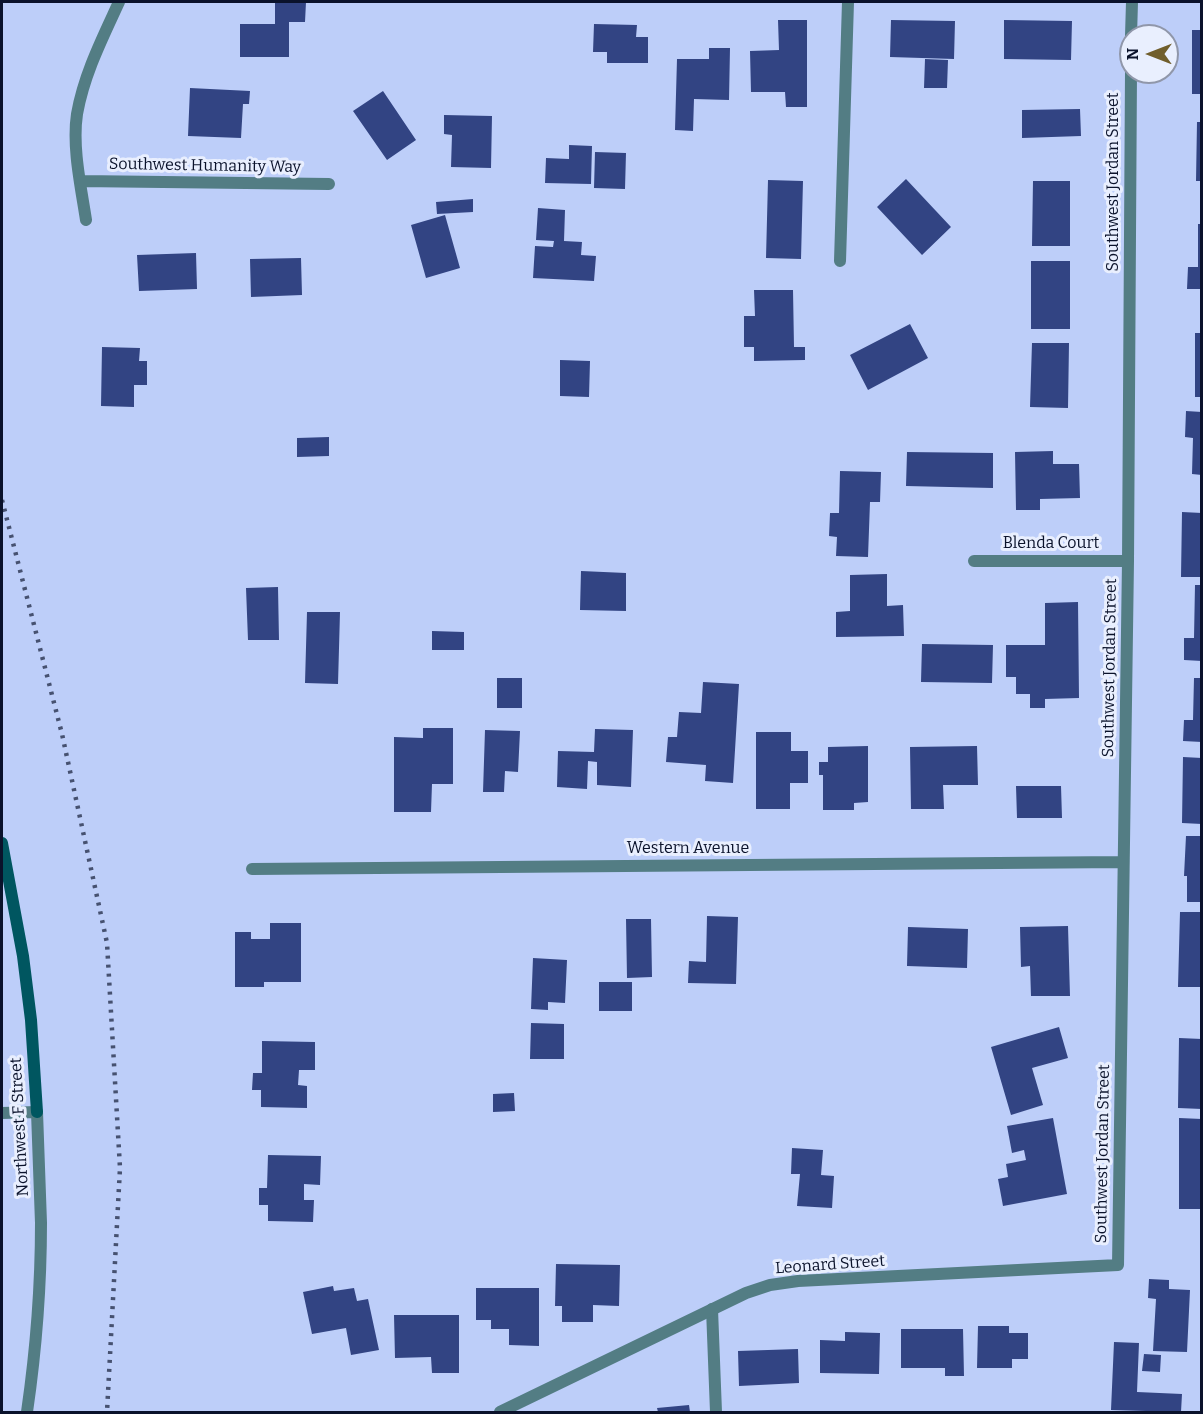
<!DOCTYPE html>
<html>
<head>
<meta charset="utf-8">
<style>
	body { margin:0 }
	#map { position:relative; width:1203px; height:1414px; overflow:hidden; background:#bdcef9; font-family:Bitter,serif }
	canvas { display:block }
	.frame { position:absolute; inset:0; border:3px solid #0a122b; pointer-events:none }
	.north { position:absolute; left:1119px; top:24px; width:60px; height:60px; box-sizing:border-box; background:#e9effe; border:2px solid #9097aa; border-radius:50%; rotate:270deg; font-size:16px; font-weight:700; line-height:24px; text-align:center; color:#0a122b }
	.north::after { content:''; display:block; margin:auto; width:21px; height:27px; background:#705e2c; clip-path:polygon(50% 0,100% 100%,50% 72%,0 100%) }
</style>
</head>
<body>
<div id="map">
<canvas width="1203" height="1414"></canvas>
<div class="frame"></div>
<div class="north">N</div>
</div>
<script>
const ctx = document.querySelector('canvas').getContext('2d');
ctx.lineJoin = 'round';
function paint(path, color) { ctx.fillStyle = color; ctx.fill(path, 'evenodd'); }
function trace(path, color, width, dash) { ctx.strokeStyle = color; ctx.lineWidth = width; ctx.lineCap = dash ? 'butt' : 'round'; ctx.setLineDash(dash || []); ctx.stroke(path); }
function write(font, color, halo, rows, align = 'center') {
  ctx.font = font + ' Bitter,serif'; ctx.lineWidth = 6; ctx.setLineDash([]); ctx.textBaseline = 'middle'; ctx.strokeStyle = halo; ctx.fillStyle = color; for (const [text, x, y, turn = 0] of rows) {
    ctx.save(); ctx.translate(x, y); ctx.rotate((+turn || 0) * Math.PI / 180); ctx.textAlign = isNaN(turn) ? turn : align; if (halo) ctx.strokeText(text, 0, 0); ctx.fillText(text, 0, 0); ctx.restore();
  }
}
paint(new Path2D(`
	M275 2H306L305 22H289V57H240V24H275Z
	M778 20H807V107H786L785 92H751L750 51 779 50Z
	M891 20 955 21 954 59 890 57Z
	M1004 20 1072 21 1071 60 1004 59Z
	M594 24 637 25 636 37H648V63H607V52H593Z
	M1192 30H1202V94H1192Z
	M709 48H730L729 100 694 99 693 131 675 130 677 59H709Z
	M925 59 948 60 947 88H924Z
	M190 88 250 91 249 104H243L241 138 188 136Z
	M383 91 416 140 387 160 353 111Z
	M1080 109 1081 136 1022 138V110Z
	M444 115 492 116 491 168 451 167 452 135 444 134Z
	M1197 122H1202V181H1196Z
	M569 145 592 146 591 184 545 183 546 158 569 159Z
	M595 152 626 153 625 189 594 188Z
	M906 179 951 227 922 255 877 207Z
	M768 180 803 181 801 259 766 258Z
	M1033 181H1070V246H1032Z
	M473 199V212L437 214 436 202Z
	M538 208 565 210 564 241 582 242 581 255 596 256 594 281 533 278 535 246 553 247 554 241 536 240Z
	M445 215 460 268 426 278 411 225Z
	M1198 224H1202V289H1187L1188 267H1198Z
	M196 253 197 289 139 291 137 255Z
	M301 258 302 295 251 297 250 259Z
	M1031 261H1070V329H1031Z
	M754 290H793L794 347H805V360L754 361V347H744V316H755Z
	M910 324 928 358 868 390 850 355Z
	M1195 333H1202V397H1195Z
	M1032 343H1069L1068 408 1030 407Z
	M102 347 140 348 139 361H147V385H134V407L101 406Z
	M560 360 590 361 589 397 560 396Z
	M1186 411 1202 412V475L1192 474 1193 438 1185 437Z
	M329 437V456L297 457V438Z
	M1053 451V464H1079L1080 498 1040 499V510H1016L1015 452Z
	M907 452 993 453V488L906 486Z
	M840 471 881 472 880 502H870L868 557 836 556 837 537 829 536 830 513H839Z
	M1182 512 1202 513V577H1181Z
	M581 571 626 573V611L580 610Z
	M887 574V606L903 605 904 636 836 637V612L850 611V575Z
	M1195 585H1202V661L1184 660V638H1194Z
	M278 587 279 640H248L246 588Z
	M1078 602 1079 698 1045 699V708H1030V694H1016V677H1006V645H1045V603Z
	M307 612H340L338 684 305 683Z
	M432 631 464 632V650H432Z
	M922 644 993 645 992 683 921 682Z
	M497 678H522V708H497Z
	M1194 678H1202V742L1183 741 1184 720H1193Z
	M703 682 739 684 733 783 705 781 706 765 666 762 668 737H677L679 712 701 713Z
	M423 728H453V784H432L431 812H394V737L423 738Z
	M595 729 633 730 631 787 597 785V762L588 761 587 789 557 787 558 751 594 752Z
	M485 730 520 731 518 772 505 771 504 792H483Z
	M756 732H791V751H808V783H790V809H756Z
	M868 746V802L854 803V810H823V775H819V762H828V747Z
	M977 746 978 785H943L944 809H911L910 747Z
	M1183 757 1202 758V824L1182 823Z
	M1016 786H1061L1062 818H1017Z
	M1186 836H1202V902H1187V876H1184Z
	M1180 912H1202V987H1178Z
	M707 916 738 917 736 984 688 983 689 961 706 962Z
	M626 919H651L652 977 627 978Z
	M270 923H301V982H264V987H235V932H251V939H270Z
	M1068 926 1070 996H1031L1030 966 1021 967 1020 927Z
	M908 927 968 929 967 968 907 966Z
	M533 958 567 960 565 1003 548 1002V1010L531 1009Z
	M599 982H632V1011H599Z
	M531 1023 564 1024V1059H530Z
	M1059 1027 1068 1058 1032 1068 1043 1105 1011 1115 991 1047Z
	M1179 1038 1202 1039V1109L1178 1108Z
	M262 1041 315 1042V1070H299L298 1085 307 1086V1108L261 1107V1090H252L253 1073H262Z
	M514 1093 515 1111 493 1112V1094Z
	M1053 1118 1067 1194 1003 1206 998 1179 1008 1177 1006 1164 1026 1160 1024 1150 1012 1153 1007 1126Z
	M1179 1118 1202 1119V1209H1179Z
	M792 1148 823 1150 821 1175 834 1176 832 1208 797 1206 800 1174H791Z
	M268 1155 321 1156 320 1185 304 1184V1200H314L313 1222 268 1221V1205H259V1188H267Z
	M556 1264 620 1265 619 1306 593 1305V1322H562V1306H555Z
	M1149 1279 1169 1280V1289L1190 1290 1187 1352 1153 1351 1156 1299 1148 1298Z
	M333 1286 334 1291 354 1288 357 1301 368 1299 379 1350 351 1355 346 1328 312 1334 303 1292Z
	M476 1288H539V1346L509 1345V1329H491V1320H476Z
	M394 1315H459V1373H432L431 1357 395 1358Z
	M978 1326H1009V1333H1028V1359H1012V1368H977Z
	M901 1329H963L964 1376H945V1368H901Z
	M845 1332 880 1333 879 1374 820 1373V1340L845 1341Z
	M1114 1342 1139 1343 1137 1392 1182 1394 1181 1412 1111 1410Z
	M798 1349 799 1383 739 1386 738 1351Z
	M1144 1354 1161 1355 1160 1372 1142 1371Z
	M689 1405 690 1412H658L657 1408Z`), '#324483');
trace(new Path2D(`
	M712 1309 716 1412`), '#537d84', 12);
trace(new Path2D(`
	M1131 36 1132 2
	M80 181 329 184
	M86 220C81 187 72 147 77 114 84 74 103 37 119 2
	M840 261 848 2
	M974 561H1128
	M252 869 1123 862
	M2 1113 37 1112C38 1149 40 1186 41 1223 41 1286 36 1350 27 1412
	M500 1412 746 1293 770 1285 798 1281 1118 1265 1128 561 1131 72`), '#537d84', 12);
trace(new Path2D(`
	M2 843 23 956 31 1020 37 1112`), '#005660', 12);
trace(new Path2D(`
	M2 500 62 734 107 943 120 1168 107 1412`), '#465170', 4.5, [3, 6]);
write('16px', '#0a122b', '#e9effe', [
	["Southwest Humanity Way",205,166,1],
	["Southwest Jordan Street",1114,182,-90],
	["Blenda Court",1051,544],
	["Southwest Jordan Street",1110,668,-89],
	["Western Avenue",688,849],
	["Northwest F Street",20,1127,-93],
	["Southwest Jordan Street",1103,1154,-89],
	["Leonard Street",830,1265,-4]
]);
</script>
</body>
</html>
